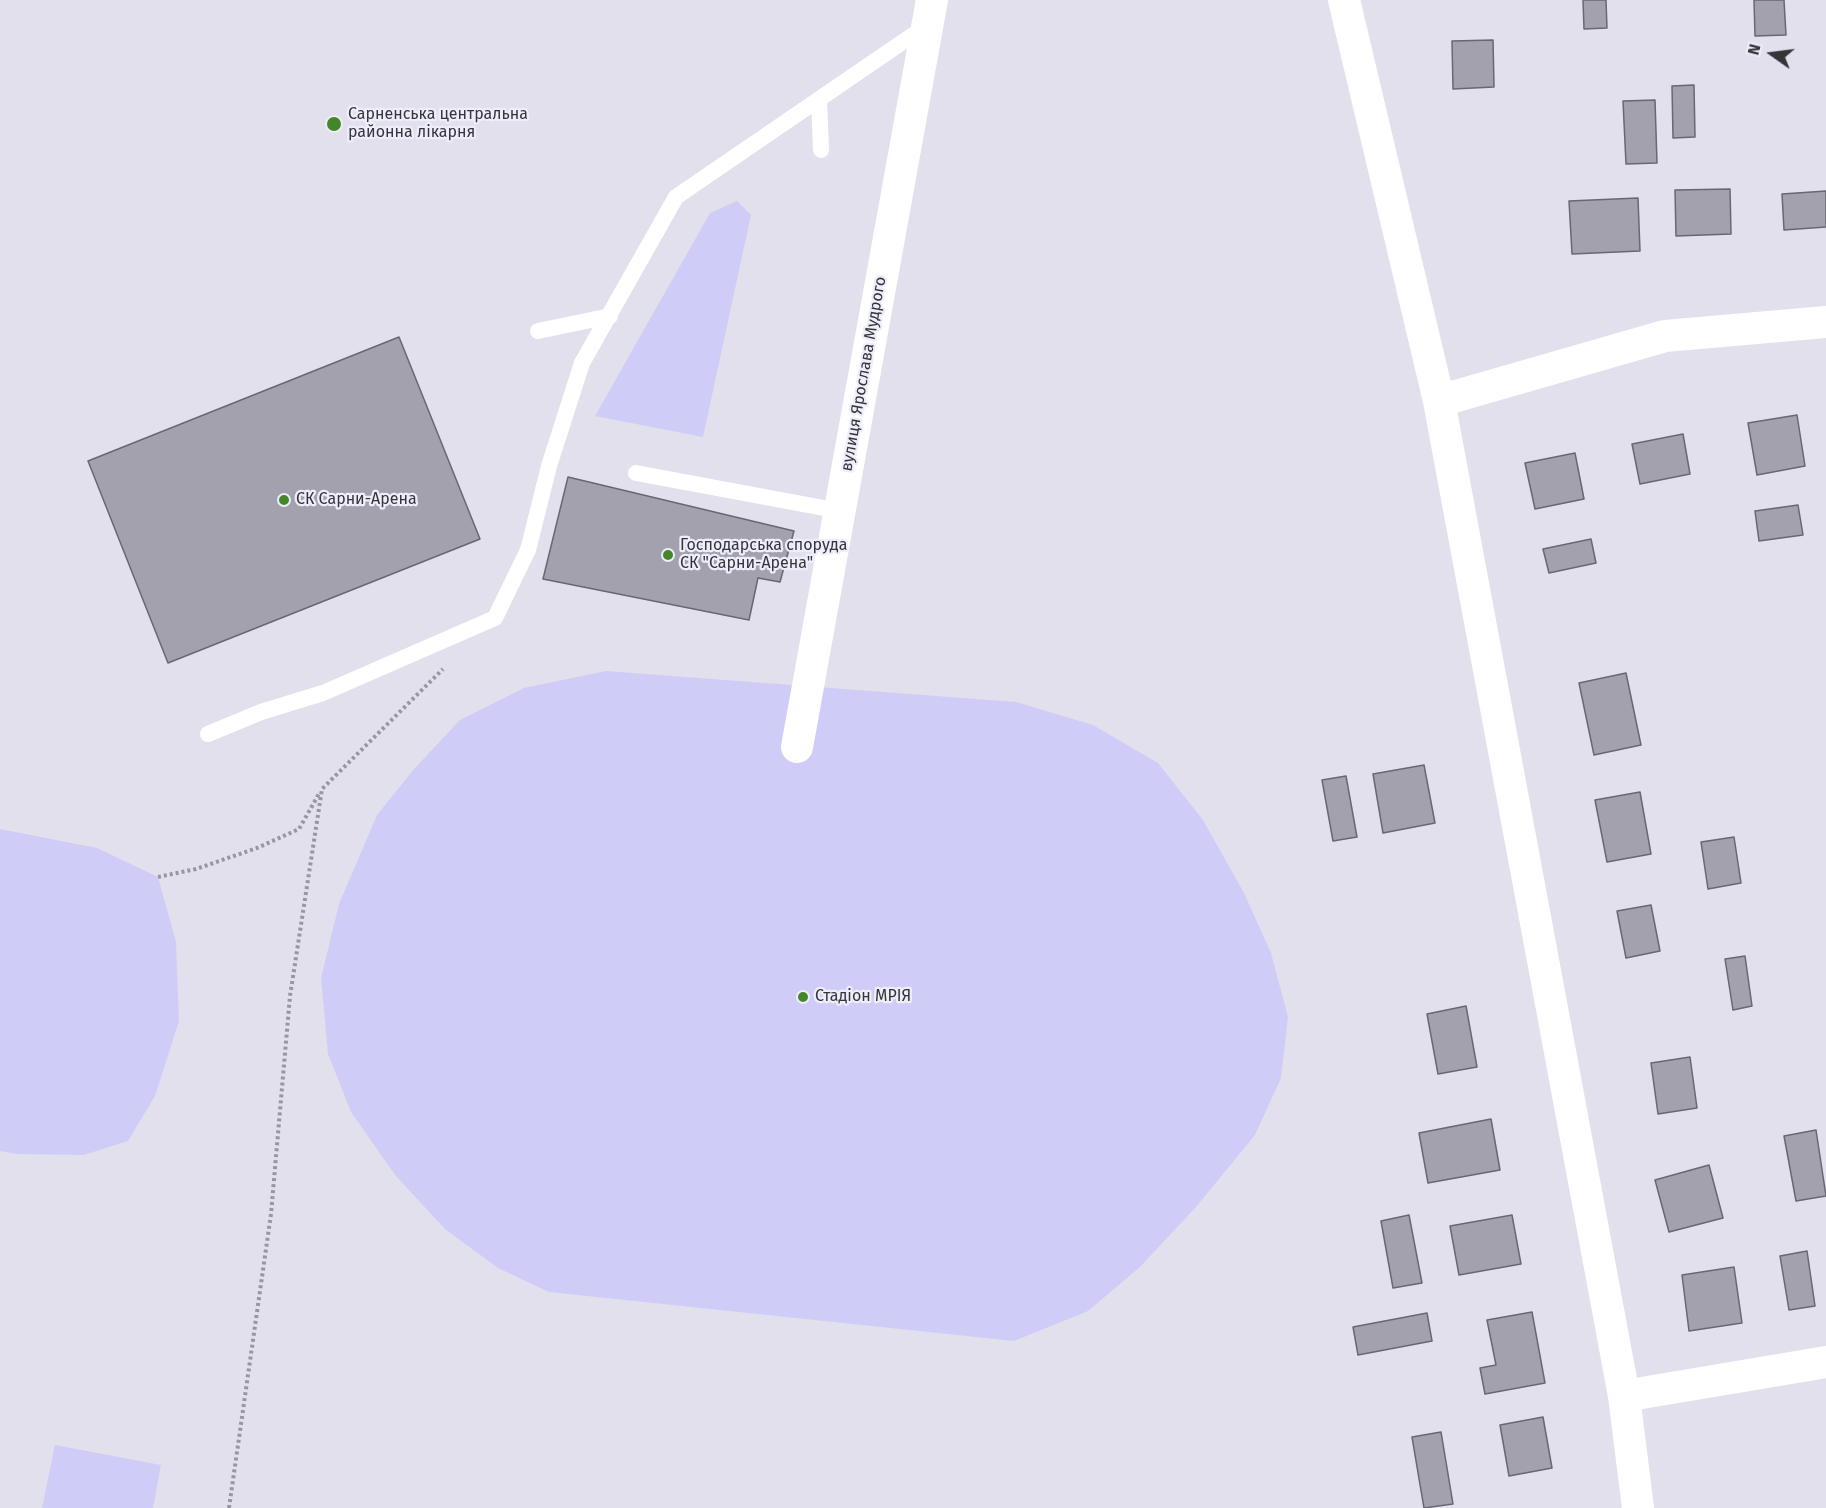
<!DOCTYPE html>
<html>
<head>
<meta charset="utf-8">
<style>
	body { margin:0 }
	#map { position:relative; width:1826px; height:1508px; overflow:hidden; background:#e1e0ec; font-family:"Fira Sans",sans-serif }
	canvas { display:block }
	.north { position:absolute; left:1742px; top:24px; width:60px; height:60px; -webkit-text-stroke:4px #eeeefa; paint-order:stroke; rotate:284deg; font-size:16px; font-weight:700; line-height:24px; text-align:center; color:#343439 }
	.north::after { content:''; display:block; margin:auto; width:21px; height:27px; background:#343439; clip-path:polygon(50% 0,100% 100%,50% 72%,0 100%) }
</style>
</head>
<body>
<div id="map">
<canvas width="1826" height="1508"></canvas>
<div class="north">N</div>
</div>
<script>
const ctx = document.querySelector('canvas').getContext('2d');
ctx.lineJoin = 'round';
function paint(path, color) { ctx.fillStyle = color; ctx.fill(path, 'evenodd'); }
function trace(path, color, width, dash) { ctx.strokeStyle = color; ctx.lineWidth = width; ctx.lineCap = dash ? 'butt' : 'round'; ctx.setLineDash(dash || []); ctx.stroke(path); }
function write(font, color, halo, rows, align = 'center') {
  ctx.font = font + ' "Fira Sans",sans-serif'; ctx.lineWidth = 4.5; ctx.setLineDash([]); ctx.textBaseline = 'middle'; ctx.strokeStyle = halo; ctx.fillStyle = color; for (const [text, x, y, turn = 0] of rows) {
    ctx.save(); ctx.translate(x, y); ctx.rotate((+turn || 0) * Math.PI / 180); ctx.textAlign = isNaN(turn) ? turn : align; if (halo) ctx.strokeText(text, 0, 0); ctx.fillText(text, 0, 0); ctx.restore();
  }
}
paint(new Path2D(`
	M737 201 751 215 703 437 595 416 710 213Z
	M606 671 1016 702 1093 725 1158 763 1203 820 1244 893 1271 953 1288 1017 1281 1078 1255 1135 1196 1207 1140 1267 1088 1311 1014 1341 549 1292 498 1268 445 1229 395 1175 351 1112 328 1054 321 978 339 904 377 815 414 769 460 720 524 688Z
	M0 829 97 848 158 877 176 942 179 1021 155 1096 128 1141 84 1155 16 1154 0 1151Z
	M55 1445 161 1465 153 1508H42Z`), '#cfcdf8');
const building = new Path2D(`
	M1583 0H1606L1607 28 1584 29Z
	M1754 0H1784L1786 35 1755 36Z
	M1493 40 1494 87 1453 89 1452 41Z
	M1694 85 1695 137 1673 138 1672 86Z
	M1655 100 1657 163 1626 164 1623 101Z
	M1730 189 1731 234 1676 236 1675 190Z
	M1826 191V227L1784 230 1782 194Z
	M1638 198 1640 251 1572 254 1569 201Z
	M399 337 480 539 168 663 88 461Z
	M1797 415 1805 466 1757 475 1748 423Z
	M1683 434 1690 474 1640 484 1632 444Z
	M1575 453 1584 499 1535 509 1525 463Z
	M568 477 794 531 780 582 758 578 749 620 543 579Z
	M1798 505 1803 535 1759 541 1755 511Z
	M1591 539 1596 563 1549 573 1543 549Z
	M1626 673 1641 745 1594 755 1579 683Z
	M1424 765 1435 823 1383 833 1373 774Z
	M1346 776 1357 837 1333 841 1322 780Z
	M1640 792 1651 854 1607 862 1595 800Z
	M1734 837 1741 883 1708 889 1701 842Z
	M1651 905 1660 951 1626 958 1617 911Z
	M1745 956 1752 1006 1733 1010 1725 959Z
	M1466 1006 1477 1067 1438 1074 1427 1014Z
	M1690 1057 1697 1108 1658 1114 1651 1063Z
	M1491 1119 1500 1170 1428 1183 1419 1133Z
	M1816 1130 1826 1196 1796 1201 1784 1136Z
	M1709 1165 1723 1218 1669 1232 1655 1180Z
	M1409 1215 1422 1283 1393 1288 1381 1221Z
	M1512 1215 1521 1264 1459 1275 1450 1226Z
	M1807 1251 1815 1306 1789 1310 1780 1256Z
	M1734 1267 1742 1323 1689 1331 1682 1275Z
	M1532 1312 1545 1383 1485 1394 1480 1368 1496 1365 1487 1320Z
	M1427 1313 1432 1341 1358 1355 1353 1327Z
	M1543 1417 1552 1468 1509 1476 1500 1425Z
	M1441 1432 1453 1504 1424 1508 1412 1437Z`);
paint(building, '#a2a1ad');
trace(building, '#686772', 1.5);
trace(new Path2D(`
	M158 877 196 869 257 848 299 829 320 792
	M229 1508 271 1214 290 996 322 789 443 669`), '#9797a0', 4, [3, 3]);
trace(new Path2D(`
	M819 99 821 150
	M538 331 610 316
	M636 473 840 511
	M208 734 261 712 323 693 495 618 528 550 549 466 582 363 676 197 926 26`), '#fff', 16);
trace(new Path2D(`
	M1344 0 1439 401 1624 1396 1638 1508
	M1439 401 1665 336 1826 322
	M797 747 932 0
	M1624 1396 1826 1362`), '#fff', 32);
for (const [x, y, r, color] of [
	[334,124,8,"#448629"],
	[284,500,6,"#448629"],
	[668,555,6,"#448629"],
	[803,997,6,"#448629"]
]) { const dot = new Path2D(); dot.arc(x, y, r, 0, 2 * Math.PI); ctx.fillStyle = color; ctx.fill(dot); trace(dot, '#eeeefa', 2); }
write('16px', '#343439', '#eeeefa', [
	["Сарненська центральна",348,115],
	["районна лікарня",348,133],
	["СК Сарни-Арена",296,500],
	["Господарська споруда",680,546],
	["СК \"Сарни-Арена\"",680,564],
	["Стадіон МРІЯ",815,997]
], 'left');
write('16px', '#343439', '#eeeefa', [
	["вулиця Ярослава Мудрого",864,374,-80]
]);
</script>
</body>
</html>
